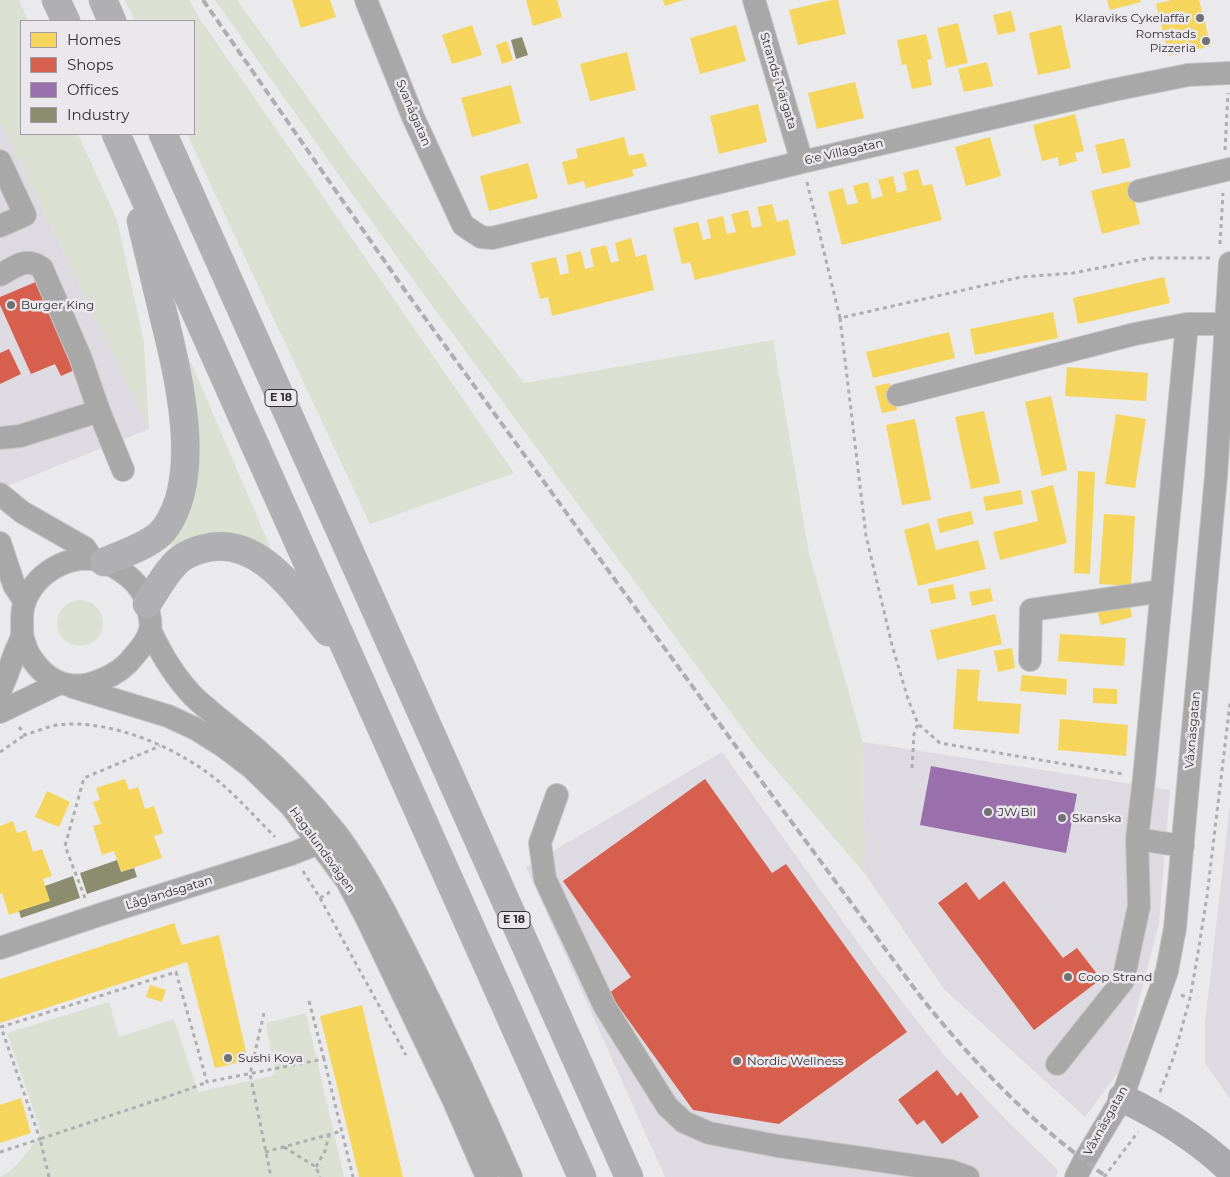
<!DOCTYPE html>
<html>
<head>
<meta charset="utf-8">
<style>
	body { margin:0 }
	#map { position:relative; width:1230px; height:1177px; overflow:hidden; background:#eae9ec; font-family:Montserrat,sans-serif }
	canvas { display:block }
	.legend { position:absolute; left:20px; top:20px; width:175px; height:115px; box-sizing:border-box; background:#eae8ed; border:1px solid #a09ea2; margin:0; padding:6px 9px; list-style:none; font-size:15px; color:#313032 }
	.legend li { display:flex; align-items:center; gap:10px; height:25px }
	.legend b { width:25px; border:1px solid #a09ea2 }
</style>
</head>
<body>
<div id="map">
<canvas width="1230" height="1177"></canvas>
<ul class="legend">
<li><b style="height:14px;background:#f6d55c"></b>Homes</li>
<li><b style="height:14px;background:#d6604d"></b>Shops</li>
<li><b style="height:14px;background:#9970ab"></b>Offices</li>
<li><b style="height:14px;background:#8c8c6e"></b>Industry</li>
</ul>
</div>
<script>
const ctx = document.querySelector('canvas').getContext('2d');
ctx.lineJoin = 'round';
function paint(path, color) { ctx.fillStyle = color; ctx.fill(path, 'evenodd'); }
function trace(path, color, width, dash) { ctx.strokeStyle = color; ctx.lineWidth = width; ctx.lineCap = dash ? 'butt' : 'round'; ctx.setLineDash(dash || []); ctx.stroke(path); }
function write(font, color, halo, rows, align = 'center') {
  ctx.font = font + ' Montserrat,sans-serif'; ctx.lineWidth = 5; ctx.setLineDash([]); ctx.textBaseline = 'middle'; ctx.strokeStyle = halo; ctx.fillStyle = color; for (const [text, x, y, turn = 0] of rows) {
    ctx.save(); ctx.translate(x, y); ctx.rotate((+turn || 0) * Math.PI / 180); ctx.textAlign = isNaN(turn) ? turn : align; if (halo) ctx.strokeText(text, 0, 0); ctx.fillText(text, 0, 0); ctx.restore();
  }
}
paint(new Path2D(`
	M0 121 149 429 0 489Z
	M863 742 1170 790 1159 923 1122 1067 1085 1117 944 989 865 874Z
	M722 752 876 968 943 1054 1007 1121 1058 1170 1056 1177H665L526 867Z
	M1230 805V1099L1205 1063V1023Z`), '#dddae2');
paint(new Path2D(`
	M0 0H19L28 21H21V134H78L117 220 144 343 149 429 0 121Z
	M125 0H189L200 19 514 473 370 524 187 134H194V21H135Z
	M215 0H237L351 158 524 383 773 340 809 554 863 742 865 874 754 744 414 281Z
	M191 362 271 549 248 539 178 547 167 544 184 372Z
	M57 623a23 23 0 1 1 46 0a23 23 0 1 1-46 0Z
	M109 1002 119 1037 174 1019 198 1092 275 1075 266 1023 306 1013 344 1177H0C17 1169 31 1148 41 1132L7 1033Z`), '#dbe0d3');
paint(new Path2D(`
	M292 0H330L336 17 301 28Z
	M526 0H557L562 17 533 26Z
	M663 0H683L665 6Z
	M832 0H838L846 34 798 45 789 10Z
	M1107 0H1140L1141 2 1110 10Z
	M1171 0H1199L1211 46 1169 56 1156 4Z
	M1011 11 1016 31 998 35 993 15Z
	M958 23 968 63 946 68 937 28Z
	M472 25 482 55 452 64 442 35Z
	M736 25 746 61 700 74 690 38Z
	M1061 25 1071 68 1038 75 1029 33Z
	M926 34 932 59 927 60 932 85 912 89 906 64 902 65 897 40Z
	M507 41 513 60 502 64 496 45Z
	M627 52 636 90 590 101 580 64Z
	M987 62 993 86 964 92 958 69Z
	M855 82 864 118 817 129 808 93Z
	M511 85 521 123 472 137 461 98Z
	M758 104 767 142 719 154 710 116Z
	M1075 114 1084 151 1075 153 1077 161 1059 166 1058 157 1042 161 1033 125Z
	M624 137 629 156 643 153 647 166 632 170 634 176 586 188 584 181 568 185 562 162 578 158 576 149Z
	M990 137 1001 176 966 186 955 147Z
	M1124 138 1131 167 1102 174 1095 145Z
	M528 163 538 198 489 211 480 176Z
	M918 169 923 186 932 184 942 220 842 245 828 192 843 188 847 205 858 203 853 186 868 182 872 199 883 196 878 180 893 176 897 193 907 190 903 173Z
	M1130 181 1140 224 1102 234 1091 191Z
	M772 204 777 222 788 219 796 255 695 280 690 262 682 264 673 228 698 222 703 240 711 238 707 220 723 216 727 234 736 232 731 214 748 210 752 228 762 226 757 207Z
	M631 238 636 257 646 254 654 290 552 316 548 297 540 299 531 263 556 257 560 275 569 273 566 255 581 251 585 269 594 267 590 249 606 245 611 263 619 261 615 243Z
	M1164 277 1170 303 1078 324 1073 298Z
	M1053 312 1058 338 975 355 970 329Z
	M949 332 955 358 873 378 866 352Z
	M1067 367 1148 373 1146 401 1065 396Z
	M890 383 897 410 882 413 875 386Z
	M1051 396 1067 470 1042 476 1025 402Z
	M984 411 1000 483 971 489 955 417Z
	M1116 414 1146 419 1135 488 1105 484Z
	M915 419 931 500 902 505 886 425Z
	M1078 471 1095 472 1090 574 1074 573Z
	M1053 485 1067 543 1000 560 993 532 1038 521 1031 491Z
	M1021 490 1023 504 986 511 983 497Z
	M971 511 974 524 940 533 937 519Z
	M1104 514 1135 516 1131 586 1099 584Z
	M929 523 936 550 978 540 986 569 918 586 904 530Z
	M953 584 956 599 931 604 928 589Z
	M990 588 993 601 972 606 969 592Z
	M1129 602 1132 617 1101 625 1097 610Z
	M995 614 1002 644 937 660 930 630Z
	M1060 634 1126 638 1124 666 1058 661Z
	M1012 648 1015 668 998 672 994 651Z
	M957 669 980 670 977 701 1021 704 1019 734 953 729Z
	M1022 675 1067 679 1066 695 1020 691Z
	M1093 688 1117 689V704L1093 703Z
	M1060 719 1128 725 1126 756 1058 750Z
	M125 779 129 790 138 787 145 809 154 806 163 833 154 836 162 858 121 872 114 851 102 855 93 826 101 824 93 802 100 800 96 788Z
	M47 791 70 802 59 827 35 817Z
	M13 821 17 833 26 830 33 852 42 849 52 876 43 879 50 901 9 915 2 893 0 894V826Z
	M174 923 182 945 219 935 248 1060 215 1068 187 962 0 1023V979Z
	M150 985 166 990 162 1002 146 997Z
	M362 1005 403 1177H359L320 1016Z
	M21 1098 31 1133 0 1143V1105Z`), '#f6d55c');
paint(new Path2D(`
	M38 281 77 369 61 376 55 364 31 374 0 305V297Z
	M9 349 21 374 0 384V353Z
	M705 779 772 873 786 864 907 1032 779 1124 693 1110 609 993 631 977 563 881Z
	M1004 881 1063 958 1077 948 1101 979 1034 1030 938 903 966 882 979 900Z
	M937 1070 957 1096 961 1092 979 1117 942 1144 924 1120 917 1125 898 1100Z`), '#d6604d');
paint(new Path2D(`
	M931 766 1077 794 1066 853 920 825Z`), '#9970ab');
paint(new Path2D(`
	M522 37 528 55 516 59 511 40Z
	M117 860 121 872 134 868 137 877 87 894 80 873Z
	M73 876 80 898 21 918 19 911 50 901 45 886Z`), '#8c8c6e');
const minor = new Path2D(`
	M366 0 413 117 463 225 481 237 492 238 802 162 1113 90 1188 75 1230 73
	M754 0 802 162
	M0 161 25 215 0 226
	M1139 191 1230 169
	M0 275C15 267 26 256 42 268L81 359 99 411 20 436 0 438
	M898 395 1135 334 1187 324H1225
	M99 411 123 470
	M0 494 22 512 85 548 92 559
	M0 543 14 585 25 602
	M150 630C161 654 175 677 193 696 212 714 234 730 254 747 284 773 312 803 337 834 367 874 390 921 412 965 447 1035 480 1106 511 1177
	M1030 660 1031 610 1162 591
	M73 687 168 716 196 729 223 746 252 768 291 806 347 881 368 921 453 1099 487 1177
	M0 691C6 679 10 666 15 653 17 647 21 641 22 635 23 623 20 613 25 601 38 569 77 549 109 564 127 573 144 587 148 608 149 615 152 624 150 630 148 640 140 649 134 656 125 668 114 675 101 680 71 693 47 683 30 656 26 650 24 642 22 635
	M0 712 60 683
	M557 795 540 843 545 879 605 1007 667 1106 684 1122 709 1133 778 1146 951 1171 968 1177
	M1183 846 1137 839 1144 778 1187 324
	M0 948 102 914 291 854 331 838
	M1057 1064 1123 981 1139 906 1137 839
	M1076 1177 1084 1161 1122 1098 1167 971 1175 928 1216 476 1230 263`);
const major = new Path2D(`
	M1122 1098C1162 1117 1198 1139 1230 1170`);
const highway = new Path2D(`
	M56 0 66 21
	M103 0 112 21
	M116 134 582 1177
	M163 134 629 1177
	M104 562C122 554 155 544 166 527 204 472 177 370 162 309 155 280 148 251 141 221
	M147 604C155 592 163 577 173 566 180 557 191 552 202 549 259 533 296 594 328 632`);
trace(minor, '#c5c5c6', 24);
trace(major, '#c5c5c6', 29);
trace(highway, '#c5c5c6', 29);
trace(new Path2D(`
	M1225 150 1228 93
	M807 182 840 318 1021 277 1073 273 1150 258H1210
	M1220 244 1223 193
	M840 318 866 536 892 645 908 699 918 724 940 743 1123 774
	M19 727 25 735C35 732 46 727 57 725 112 718 184 750 224 786 242 802 258 820 275 837
	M0 752 25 735
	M912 768 914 734 918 724
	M303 871 320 898 406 1055
	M85 898 65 846 84 778 160 746
	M320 898 330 892
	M1181 995 1190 998
	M309 1001 324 1059
	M264 1013 250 1074 271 1177
	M1160 1092 1174 1056 1190 998 1197 959 1207 896 1230 703
	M284 1147 316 1167 320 1177
	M0 1152 40 1139 1 1027 176 972 207 1082 324 1059 353 1177
	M265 1152 342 1131
	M316 1167 325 1151 329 1134
	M49 1177 40 1139 184 1091 207 1082
	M1104 1177 1138 1132`), '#aeaeb0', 3, [4, 4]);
trace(minor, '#a8a8a9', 22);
trace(major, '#aaaaac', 28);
trace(highway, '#b0afb1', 28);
trace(new Path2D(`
	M203 0 404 289 740 752 917 992C972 1062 1034 1126 1107 1177`), '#aeaeb0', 4, [8, 4]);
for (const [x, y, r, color] of [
	[1200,18,5,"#727173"],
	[1206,41,5,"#727173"],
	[11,305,5,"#727173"],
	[988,812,5,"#727173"],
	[1062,818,5,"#727173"],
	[1068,977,5,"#727173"],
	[228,1058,5,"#727173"],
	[737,1061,5,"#727173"]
]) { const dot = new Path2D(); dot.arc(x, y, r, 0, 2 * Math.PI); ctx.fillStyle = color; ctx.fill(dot); trace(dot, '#eae8ed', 2); }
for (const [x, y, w] of [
	[281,398,32],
	[514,920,32]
]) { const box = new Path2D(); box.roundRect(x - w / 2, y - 8.5, w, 17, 4); ctx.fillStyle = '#eae8ed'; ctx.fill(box); trace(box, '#313032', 1); }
write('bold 11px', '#313032', null, [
	["E 18",281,398],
	["E 18",514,920]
]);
write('12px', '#313032', '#eae8ed', [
	["Klaraviks Cykelaffär",1190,18,"right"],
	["Romstads",1196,34,"right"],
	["Pizzeria",1196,48,"right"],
	["Burger King",21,305],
	["JW Bil",998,812],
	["Skanska",1072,818],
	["Coop Strand",1078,977],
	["Sushi Koya",238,1058],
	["Nordic Wellness",747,1061]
], 'left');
write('12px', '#313032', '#eae8ed', [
	["Strands Tvärgata",778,81,73],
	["Svanågatan",413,113,67],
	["6:e Villagatan",844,152,-13],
	["Våxnäsgatan",1193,730,-85],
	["Hagalundsvägen",322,850,54],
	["Låglandsgatan",169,893,-17],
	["Våxnäsgatan",1106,1121,-61]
]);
</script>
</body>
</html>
